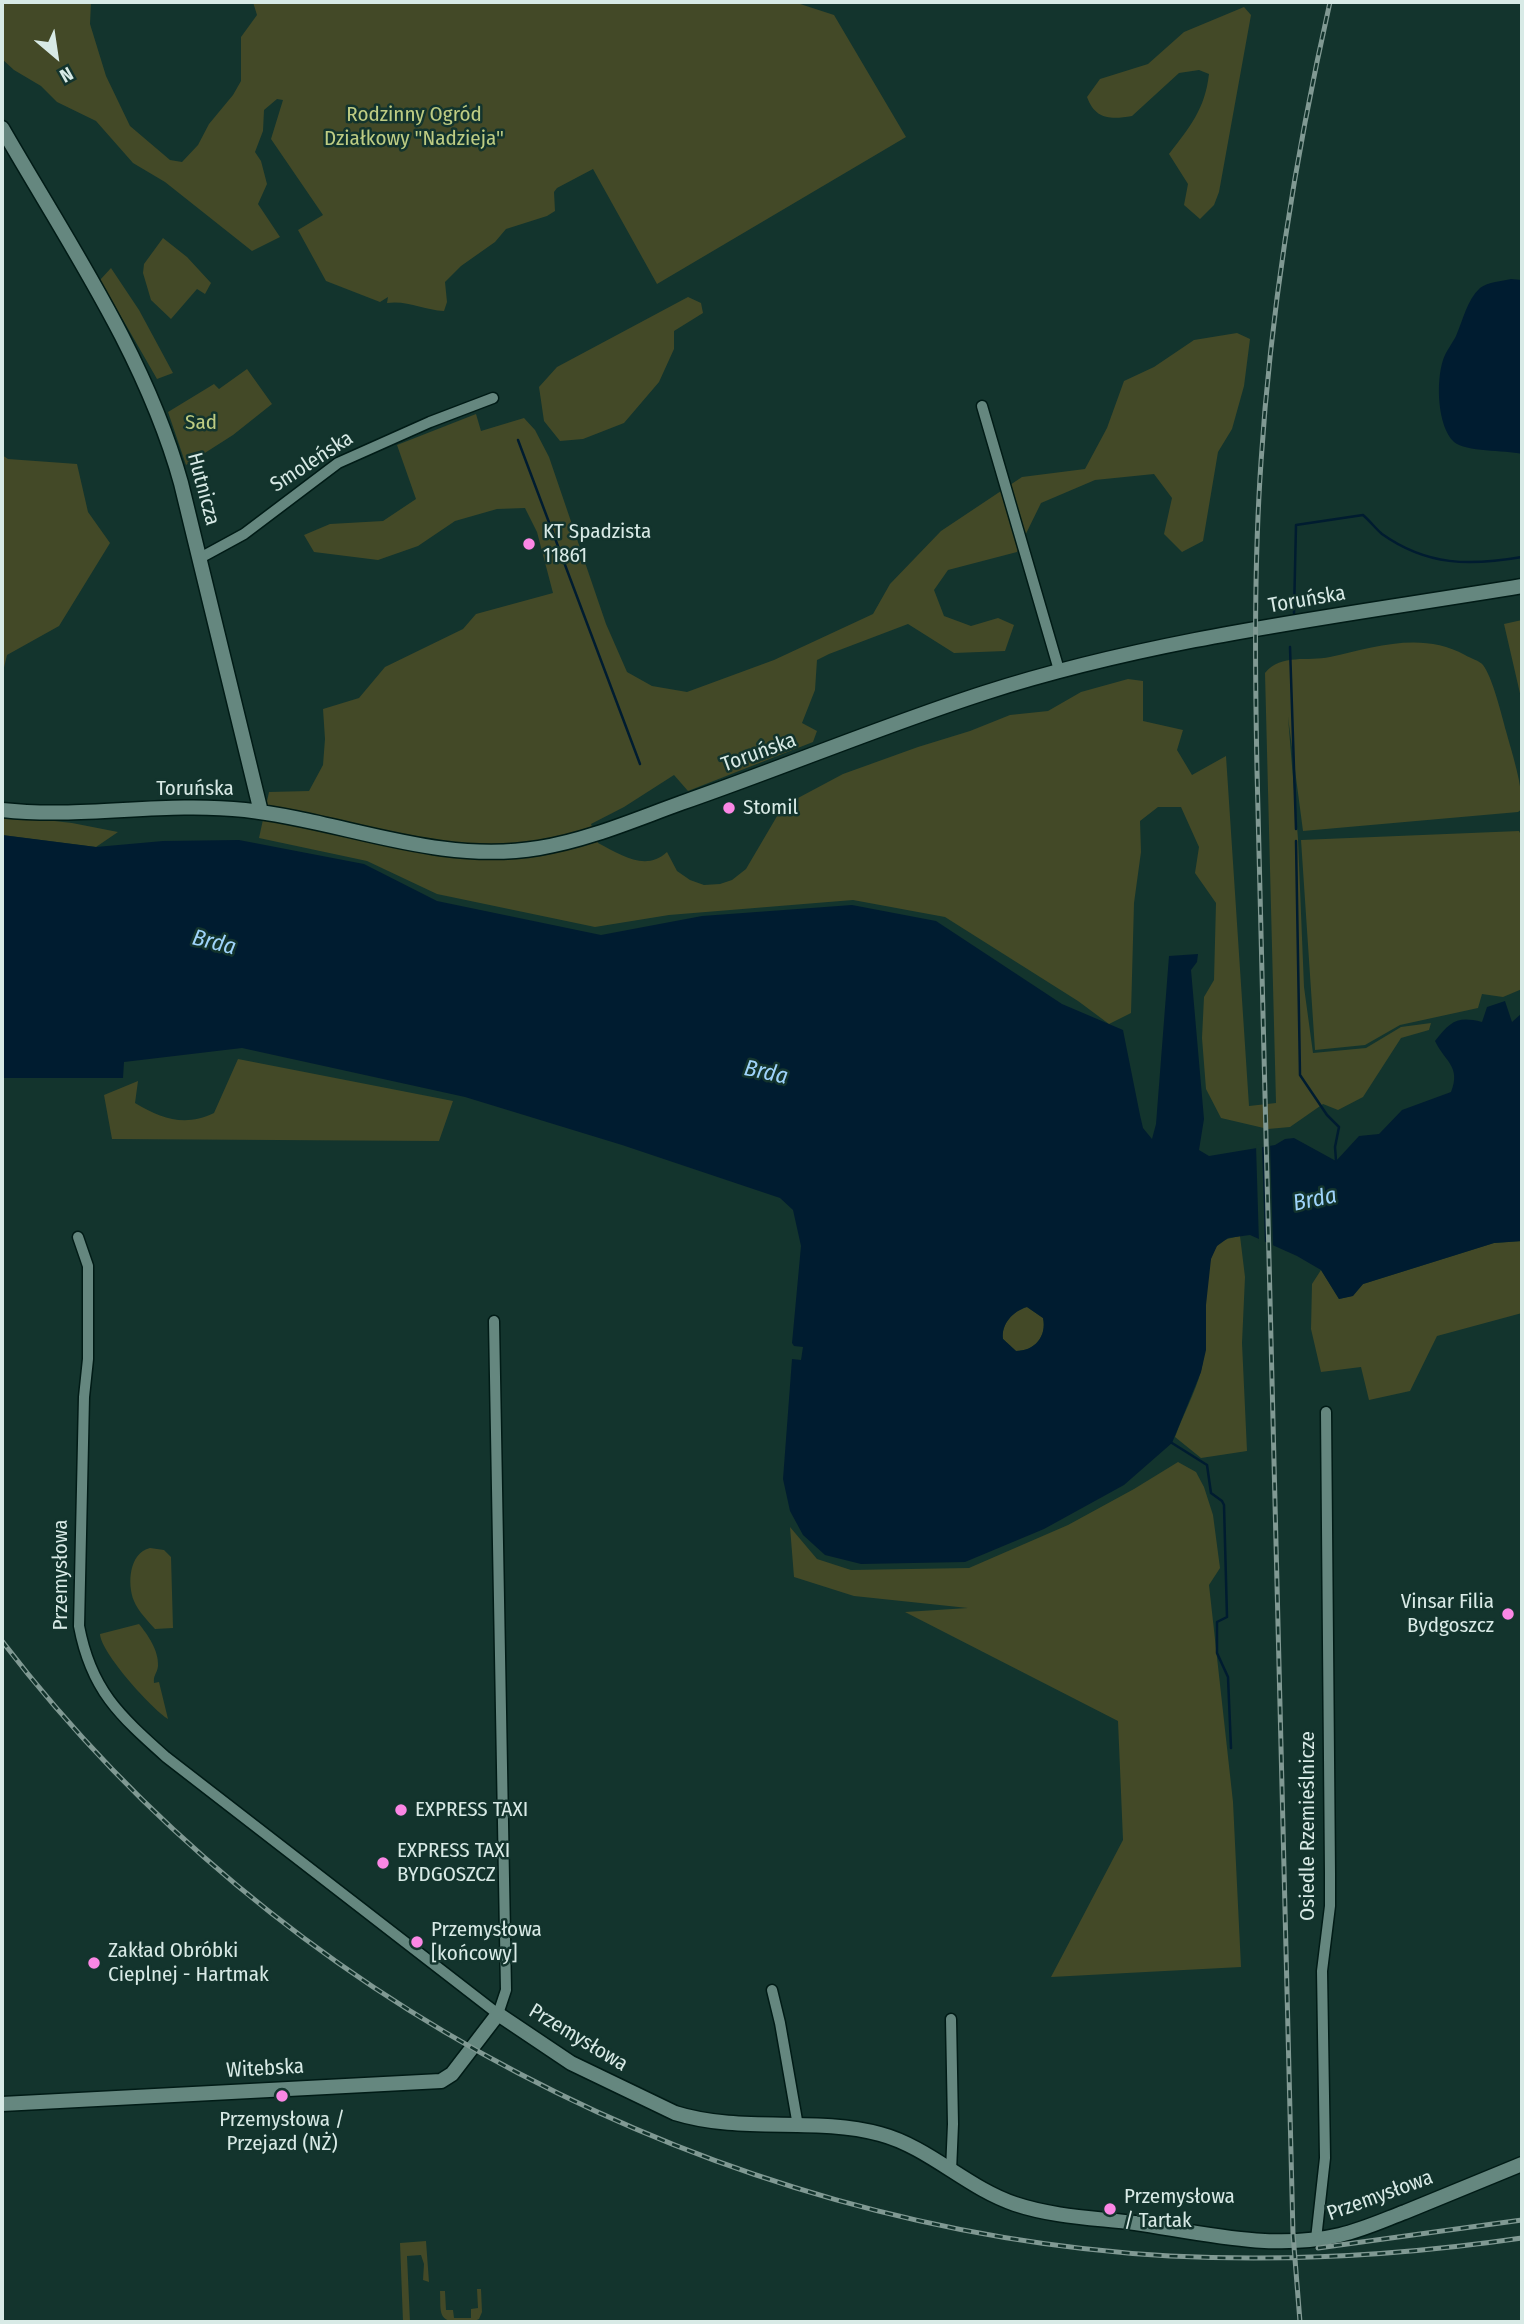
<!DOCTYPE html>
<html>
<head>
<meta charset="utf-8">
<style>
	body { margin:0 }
	#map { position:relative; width:1524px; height:2324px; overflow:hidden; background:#13342d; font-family:"Fira Sans Condensed",sans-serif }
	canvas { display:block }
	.frame { position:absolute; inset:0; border:4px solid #d8eae6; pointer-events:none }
	.north { position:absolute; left:21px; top:21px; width:70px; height:70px; -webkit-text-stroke:5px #13342d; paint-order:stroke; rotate:151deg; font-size:19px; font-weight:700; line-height:28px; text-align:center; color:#d8eae6 }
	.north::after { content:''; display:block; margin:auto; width:24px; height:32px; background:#d8eae6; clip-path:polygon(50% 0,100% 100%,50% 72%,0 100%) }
</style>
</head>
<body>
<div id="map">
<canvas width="1524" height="2324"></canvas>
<div class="frame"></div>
<div class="north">N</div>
</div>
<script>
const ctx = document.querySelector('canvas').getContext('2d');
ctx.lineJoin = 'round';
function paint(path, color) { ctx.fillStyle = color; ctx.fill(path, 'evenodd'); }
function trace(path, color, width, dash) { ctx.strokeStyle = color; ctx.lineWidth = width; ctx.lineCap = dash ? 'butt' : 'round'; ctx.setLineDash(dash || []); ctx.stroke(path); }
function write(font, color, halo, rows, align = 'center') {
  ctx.font = font + ' "Fira Sans Condensed",sans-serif'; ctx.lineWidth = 5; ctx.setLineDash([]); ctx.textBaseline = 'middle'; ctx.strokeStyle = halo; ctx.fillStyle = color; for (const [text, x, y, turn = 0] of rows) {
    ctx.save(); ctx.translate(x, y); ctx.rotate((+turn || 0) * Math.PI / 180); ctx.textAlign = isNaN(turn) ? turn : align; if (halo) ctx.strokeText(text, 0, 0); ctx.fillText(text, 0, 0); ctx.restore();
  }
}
paint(new Path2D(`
	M2 2H91L90 24 106 76 130 126 170 160 182 162 198 145 209 124 233 95 241 81V37L257 15 253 2H794L834 15 906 137 657 284 593 169 557 188 554 192 555 211 547 216 506 229 495 242 461 266 445 282 447 302 444 311C424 310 407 300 387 303L388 297 380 302 326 281 298 230 323 215 271 139 283 100 277 99 264 110 263 131 255 152 261 161 267 184 258 204 280 237 252 251 165 182 133 163 96 121 57 102 41 86 14 70 2 59Z
	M1244 7 1251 15 1219 192 1214 205 1200 219 1184 205 1188 184 1169 154C1190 127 1205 109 1209 74L1199 70 1179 73 1132 116C1110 120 1095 119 1087 97L1100 79 1148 64 1184 32Z
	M163 238 187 257 211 283 205 294 197 289 171 319 151 300 143 273 144 264Z
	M111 268 139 310 173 373 157 379 100 280Z
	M688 297 701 303 703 313 674 331V349L659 382 624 423 583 439 560 441 544 421 539 387 557 367Z
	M1237 333 1250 339 1244 386 1232 429 1218 452 1203 541 1182 552 1164 534 1172 498 1154 474 1095 480 1041 503 1017 552 948 570 934 590 944 616 971 626 998 618 1014 625 1005 651 954 653 908 624 829 654 817 660 815 690 802 723 817 731 813 742 688 791 674 775 624 807 591 824 598 843C621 855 646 872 667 852L677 871 690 880 704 885 720 884 732 880 746 869 783 806 843 774 918 747 970 731 1010 715 1048 711 1081 692 1128 679 1143 681V721L1183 730 1177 750 1192 775 1226 756 1249 1106 1276 1103 1265 673C1281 653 1308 662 1330 657 1374 647 1422 631 1465 655 1470 658 1480 661 1483 665 1492 676 1502 716 1506 731 1513 757 1522 782 1522 809L1518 812 1303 831 1288 717 1298 839 1304 987 1313 1053 1366 1048 1401 1027 1431 1023 1429 1030 1401 1038 1363 1097 1338 1110 1323 1104 1290 1127 1268 1129 1221 1118 1206 1089 1202 1038 1204 997 1214 980 1216 903 1195 873 1199 847 1181 807H1158L1140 821 1141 852 1134 903 1131 1013 1109 1024 1078 1001 945 917 853 900 669 915 595 927 437 894 367 861 259 838 269 792 309 791 323 765 325 739 323 709 359 698 385 667 463 629 476 614 553 593 537 532 525 508 497 509 455 521 418 546 378 560 314 552 304 535 330 524 383 521 416 499 397 445 476 414 481 431 524 418 535 430 549 457 606 624 627 672 652 686 687 692 774 660 873 614 890 584 941 531 1022 477 1085 469 1107 428 1124 381 1154 367 1194 340Z
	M247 369 272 404 233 435 186 465 168 412 214 384 219 389Z
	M2 455 8 459 77 464 88 512 110 543 59 626 7 655 2 676Z
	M1522 620V702L1504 624Z
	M2 815 72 823 118 832 96 847 2 835Z
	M1519 831 1522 837V989L1503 997 1482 994 1478 1008 1400 1025 1365 1045 1315 1050 1301 840Z
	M238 1059 453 1101 439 1141 112 1139 104 1095 138 1081 135 1103C162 1119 185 1127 214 1113Z
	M1240 1236 1245 1277 1242 1343 1247 1451 1201 1458 1175 1437C1183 1415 1195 1393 1201 1371 1210 1339 1199 1273 1216 1247 1222 1239 1231 1238 1240 1236Z
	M1522 1241V1313L1437 1336 1410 1391 1369 1400 1361 1367 1321 1372 1311 1329 1312 1284 1321 1270 1339 1299 1352 1296 1363 1284 1494 1243Z
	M1027 1307 1043 1318C1047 1336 1035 1351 1016 1351L1003 1339C1001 1324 1013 1311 1027 1307Z
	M1178 1462 1196 1472 1204 1487 1213 1515 1220 1568 1209 1585 1233 1802 1241 1967 1051 1977 1123 1840 1118 1721 905 1612 968 1608 854 1596 794 1577 790 1527 817 1559 851 1570 969 1568 1068 1525 1134 1489Z
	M150 1548 164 1550 171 1557 173 1628 155 1629C148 1621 138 1611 134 1601 127 1584 129 1553 150 1548Z
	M139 1624C148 1635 159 1651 158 1666 157 1674 153 1675 154 1683L159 1682 168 1719C151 1708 101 1653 100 1634Z
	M426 2241 429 2282 423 2280 424 2264 421 2255 407 2256 410 2322H403L400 2243Z
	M477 2289H481L482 2312 479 2319C473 2322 469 2322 462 2322 437 2322 441 2313 440 2291H445L446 2310H453L454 2318H471V2309L478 2308Z`), '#434927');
paint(new Path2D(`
	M1511 279 1522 280V454C1504 450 1466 452 1454 442 1437 426 1436 381 1443 360 1446 351 1452 344 1456 336 1463 320 1467 300 1480 288 1488 282 1502 281 1511 279Z
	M2 835 96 847 163 841 239 840 364 864 437 901 601 935 702 916 852 905 936 921 1062 1004 1123 1030 1140 1115 1143 1128 1152 1139 1156 1124 1169 956 1198 954 1197 962 1191 970 1204 1119 1199 1150 1209 1156 1275 1145 1285 1139 1294 1138 1336 1161 1359 1136 1379 1134 1402 1110 1451 1092C1461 1066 1445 1062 1435 1041 1451 1021 1457 1016 1482 1022L1487 1007 1505 1001 1512 1022 1522 1013V1241L1494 1243 1363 1284 1353 1296 1339 1299 1321 1270 1297 1256 1250 1235 1228 1238 1217 1246 1211 1259 1206 1305V1350L1201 1372 1172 1443 1124 1485 1044 1529 965 1562 861 1564 825 1555 803 1535 790 1511 783 1479 792 1359 801 1360 803 1347 794 1346 792 1343 801 1246 793 1210 780 1198 622 1145 465 1097 242 1048 124 1062 123 1078H2ZM1027 1307 1043 1318C1047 1336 1035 1351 1016 1351L1003 1339C1001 1324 1013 1311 1027 1307Z`), '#001c30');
paint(new Path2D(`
	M1270 1143 1273 1249 1267 1246 1264 1144Z
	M1262 1144 1265 1246 1259 1243 1256 1145Z`), '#13342d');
trace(new Path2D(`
	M518 440 640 764
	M1294 613 1296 525 1363 515C1370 521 1375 528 1382 534 1427 566 1470 566 1522 557
	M1290 647 1296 829
	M1296 841 1300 1075 1327 1115 1339 1127 1335 1147 1336 1161
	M1172 1443 1207 1465 1211 1493 1222 1501 1224 1505 1227 1617 1217 1622V1653L1228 1677 1231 1748`), '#001c30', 2.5);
const minor = new Path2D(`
	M982 406 1059 670
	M200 558 244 534 338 463 430 422 493 398
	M78 1237 88 1266V1359L84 1397 79 1626C91 1690 119 1715 166 1757L498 2014 506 1990 494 1321
	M772 1990 780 2023 798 2126
	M951 2171 953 2124 951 2019
	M1316 2239 1325 2158 1322 1971 1330 1906V1873L1326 1412`);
const tertiary = new Path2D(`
	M2 128C68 243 145 354 181 483L261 812
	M2 810C83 819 164 801 245 810 344 821 437 865 539 848 588 840 634 820 681 803 782 768 882 726 984 693 1158 637 1342 616 1522 586
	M2 2104 441 2081 452 2074 498 2014 571 2063 675 2113C742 2134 814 2116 880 2134 929 2147 967 2188 1015 2204 1054 2217 1096 2218 1135 2223 1202 2233 1273 2251 1340 2235 1362 2230 1384 2220 1405 2212 1444 2196 1483 2180 1522 2164`);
trace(minor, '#001b16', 13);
trace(tertiary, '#001b16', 17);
trace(minor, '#65877f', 10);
trace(tertiary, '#65877f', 14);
const rail = new Path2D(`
	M2 1641C277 2001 718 2230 1170 2256 1288 2262 1405 2255 1522 2238
	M1318 2248 1522 2220
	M1300 2322 1293 2234 1257 770C1255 667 1254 565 1261 462 1271 307 1296 153 1330 2`);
trace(rail, '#809993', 5);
trace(rail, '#13342d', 2.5, [8]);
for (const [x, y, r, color] of [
	[529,544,7,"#fb87e5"],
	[729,808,7,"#fb87e5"],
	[1508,1614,7,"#fb87e5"],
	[401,1810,7,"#fb87e5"],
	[383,1863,7,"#fb87e5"],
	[417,1942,7,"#fb87e5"],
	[94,1963,7,"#fb87e5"],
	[282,2096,7,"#fb87e5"],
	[1110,2209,7,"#fb87e5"]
]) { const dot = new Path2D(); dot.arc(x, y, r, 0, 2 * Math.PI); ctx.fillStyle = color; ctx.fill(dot); trace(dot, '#13342d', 2.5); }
write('21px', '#becc83', '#13342d', [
	["Rodzinny Ogród",414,115],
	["Działkowy \"Nadzieja\"",414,139],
	["Sad",201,423]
]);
write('21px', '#d8eae6', '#13342d', [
	["Smoleńska",312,462,-33],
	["Hutnicza",203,489,75],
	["Toruńska",1307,600,-10],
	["Toruńska",759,753,-20],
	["Toruńska",195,789],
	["Przemysłowa",61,1575,-90],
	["Osiedle Rzemieślnicze",1308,1826,-90],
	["Przemysłowa",578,2038,31],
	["Witebska",265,2069,-3],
	["Przemysłowa",1380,2196,-20]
]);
write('21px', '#d8eae6', '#13342d', [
	["KT Spadzista",543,532],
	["11861",543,556],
	["Stomil",743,808],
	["Vinsar Filia",1494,1602,"right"],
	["Bydgoszcz",1494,1626,"right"],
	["EXPRESS TAXI",415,1810],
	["EXPRESS TAXI",397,1851],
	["BYDGOSZCZ",397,1875],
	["Przemysłowa",431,1930],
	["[końcowy]",431,1954],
	["Zakład Obróbki",108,1951],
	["Cieplnej - Hartmak",108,1975],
	["Przemysłowa /",282,2120,"center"],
	["Przejazd (NŻ)",282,2144,"center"],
	["Przemysłowa",1124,2197],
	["/ Tartak",1124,2221]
], 'left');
write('italic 23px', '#9fd4fb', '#13342d', [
	["Brda",214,943,14],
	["Brda",766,1073,12],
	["Brda",1315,1200,-12]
]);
</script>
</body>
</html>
